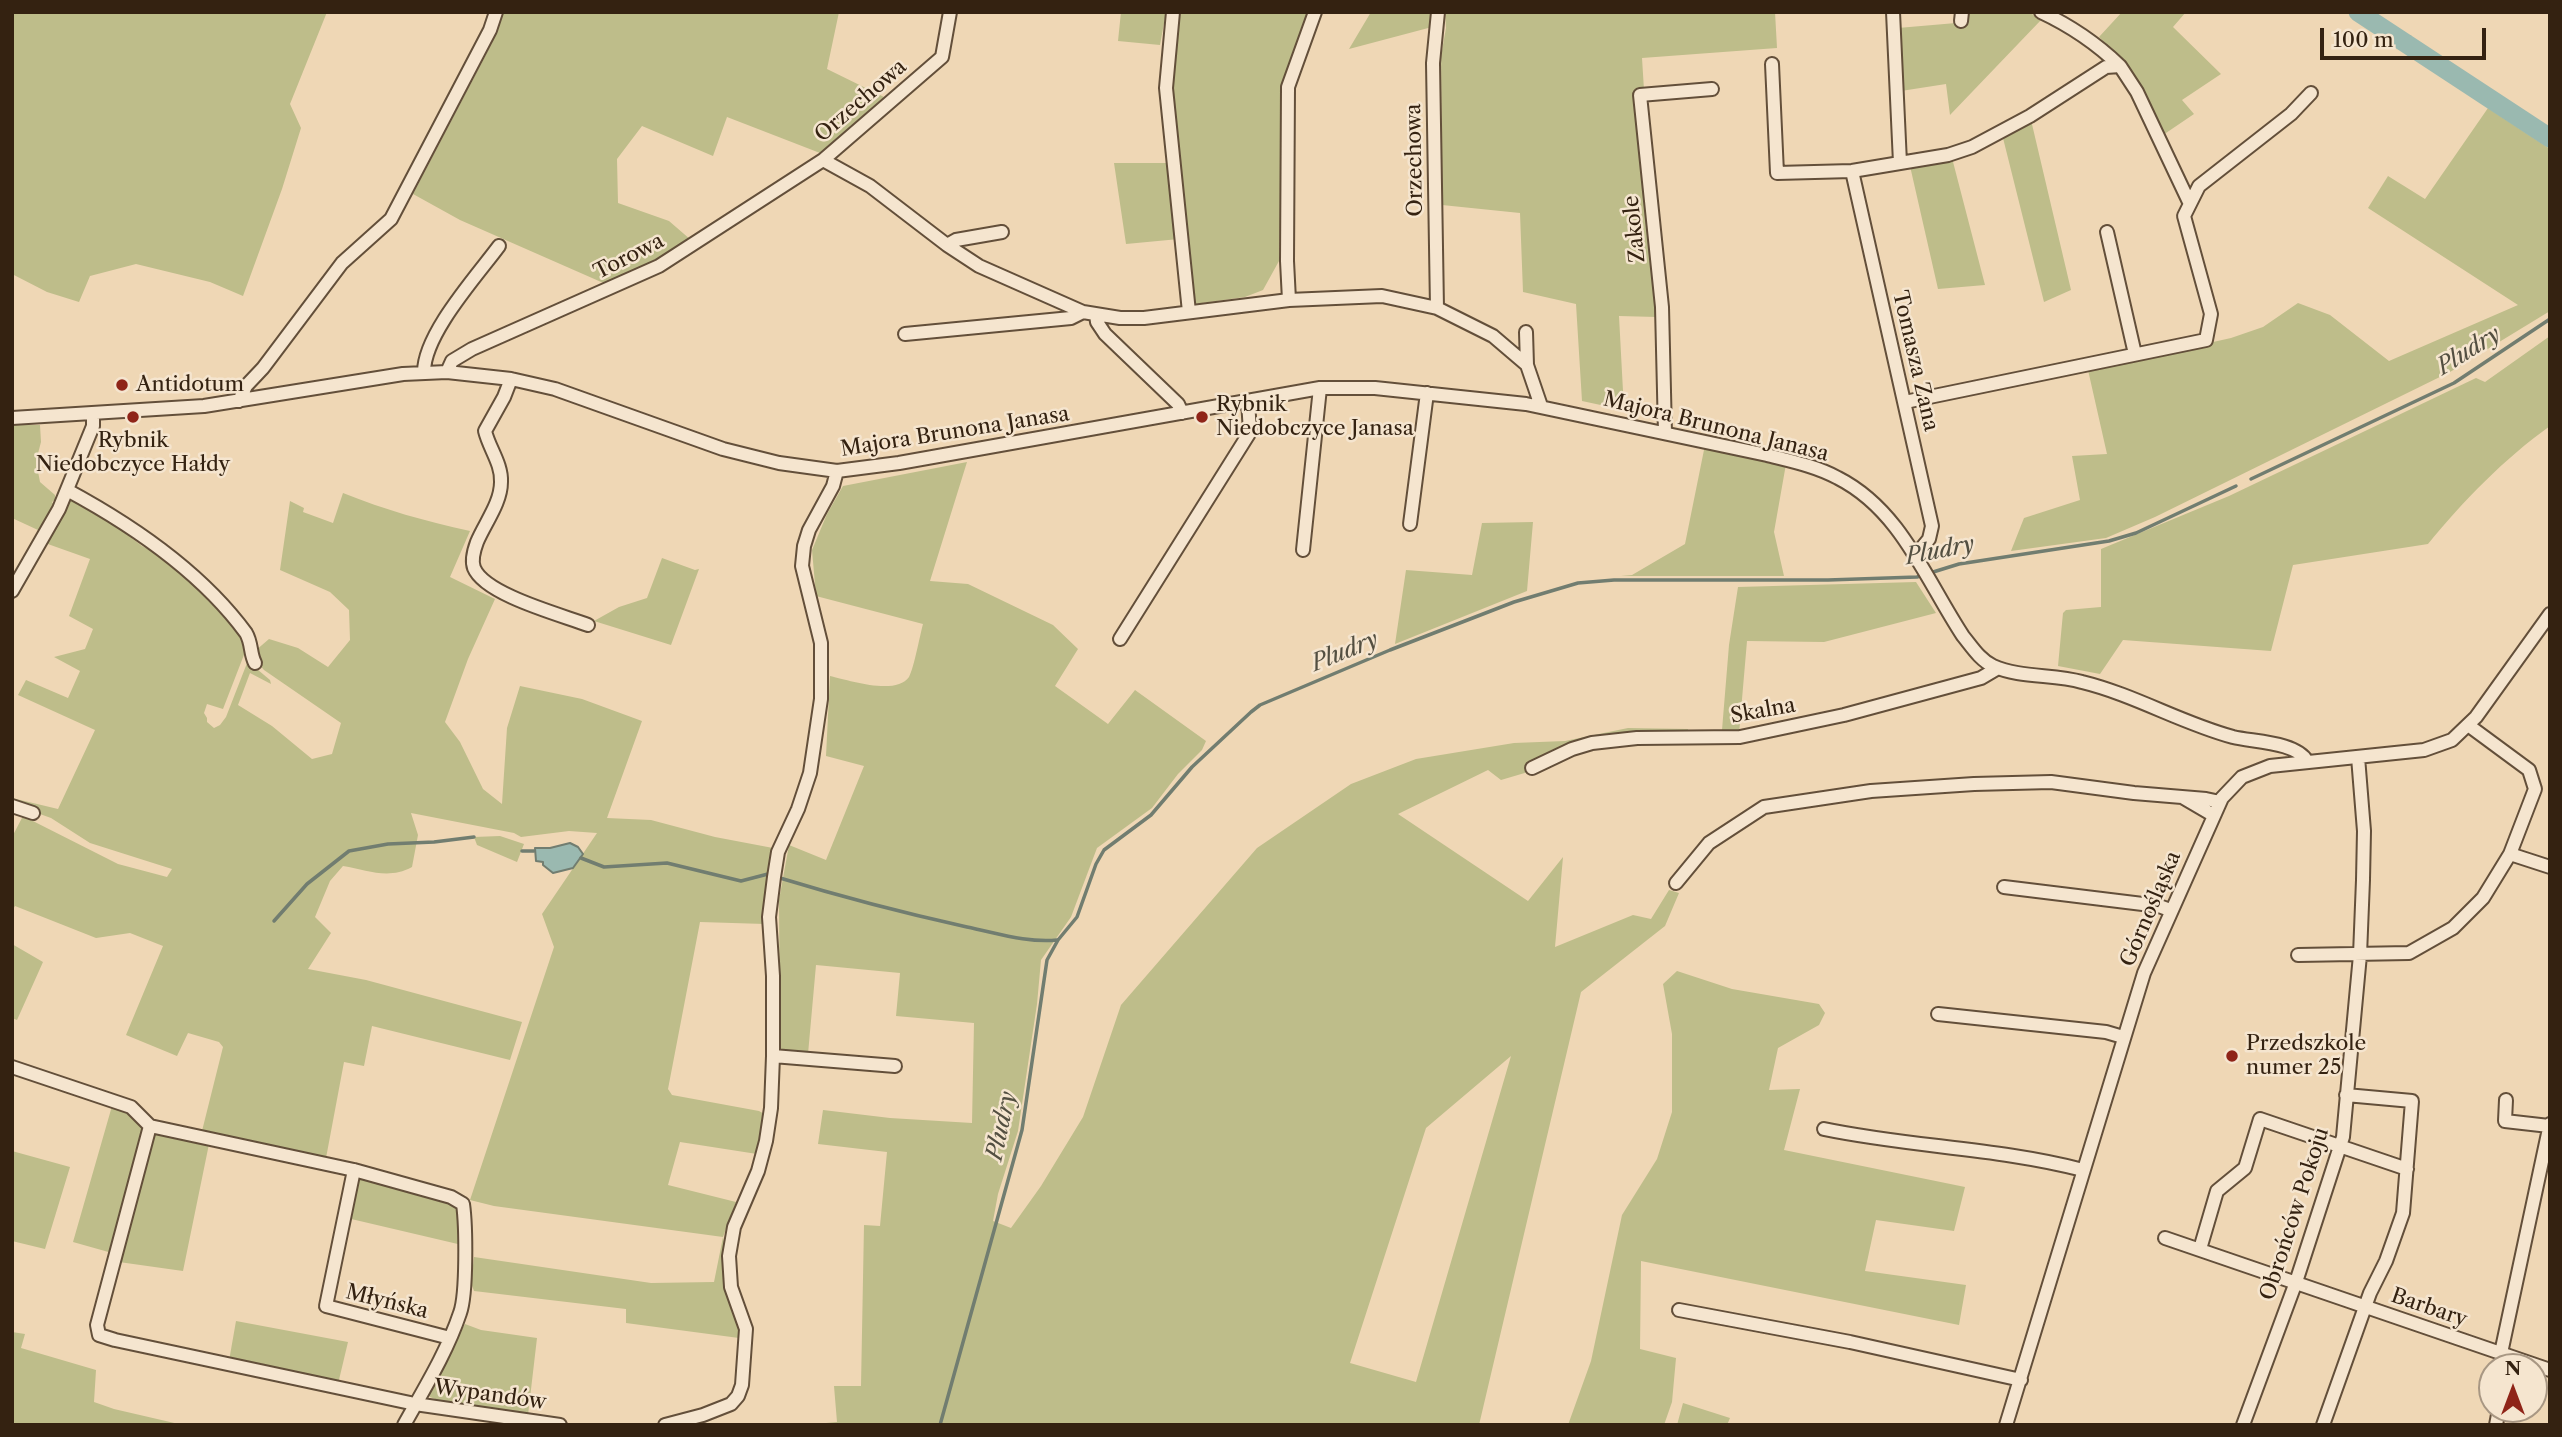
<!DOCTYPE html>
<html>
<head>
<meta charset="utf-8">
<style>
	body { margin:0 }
	#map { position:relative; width:2562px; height:1437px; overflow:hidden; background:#efd7b5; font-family:"Libre Caslon Text",serif }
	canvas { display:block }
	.frame { position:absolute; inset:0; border:14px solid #342211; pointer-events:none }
	.north { position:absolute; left:2478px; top:1353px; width:70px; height:70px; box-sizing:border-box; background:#f5e5cf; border:2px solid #a89783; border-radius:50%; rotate:0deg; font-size:19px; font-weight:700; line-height:28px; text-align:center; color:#342211 }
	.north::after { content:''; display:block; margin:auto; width:24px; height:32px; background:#8f2418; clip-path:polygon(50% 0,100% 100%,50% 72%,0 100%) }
	.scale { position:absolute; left:2320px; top:28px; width:166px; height:32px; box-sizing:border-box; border:4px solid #342211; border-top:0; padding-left:9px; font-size:21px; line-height:24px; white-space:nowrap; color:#342211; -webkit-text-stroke:5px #f5e5cf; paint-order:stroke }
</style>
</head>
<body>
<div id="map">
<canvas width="2562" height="1437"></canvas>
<div class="frame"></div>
<div class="north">N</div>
<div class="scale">100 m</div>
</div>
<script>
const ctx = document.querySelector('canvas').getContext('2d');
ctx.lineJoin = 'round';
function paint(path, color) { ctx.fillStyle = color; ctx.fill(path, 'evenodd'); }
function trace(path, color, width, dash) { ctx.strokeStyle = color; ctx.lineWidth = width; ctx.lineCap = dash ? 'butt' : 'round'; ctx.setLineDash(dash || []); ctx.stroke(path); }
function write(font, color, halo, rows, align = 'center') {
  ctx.font = font + ' "Libre Caslon Text",serif'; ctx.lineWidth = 5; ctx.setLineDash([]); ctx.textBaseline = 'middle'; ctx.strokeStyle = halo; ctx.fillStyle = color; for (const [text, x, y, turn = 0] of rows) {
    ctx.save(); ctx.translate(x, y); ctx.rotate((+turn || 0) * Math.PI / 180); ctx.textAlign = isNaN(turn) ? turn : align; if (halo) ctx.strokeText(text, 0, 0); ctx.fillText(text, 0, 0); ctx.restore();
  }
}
paint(new Path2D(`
	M12 12H327L290 104 301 128 282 189 243 296 210 282 136 264 90 276 79 302 47 292 12 274Z
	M503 12H839L827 69 884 97 820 153 727 117 713 156 642 126 617 159 618 203 669 221 691 240 608 285 460 220 413 194 492 43Z
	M1121 12H1166L1160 45 1118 41Z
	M1180 12H1310L1284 84 1279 261 1263 290 1245 297 1195 304 1176 153 1171 84Z
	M1371 12H1433L1432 27 1349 49Z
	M1445 12H1775L1777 48 1642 58 1644 90H1634L1657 317 1619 316 1624 410 1582 401 1576 304 1523 292 1520 213 1442 205 1441 56 1446 28Z
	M1958 12H2029L2041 20 1950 115 1946 84 1901 91 1898 28 1956 23Z
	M2122 12H2186L2173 27 2221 74 2182 100 2194 114 2163 135 2120 58 2099 37Z
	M2488 108 2550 149V311L2450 372 2155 517 2106 538 2011 551 2024 518 2080 500 2072 456 2107 454 2088 370 2231 338 2263 327 2298 303 2330 315 2389 361 2518 305 2368 208 2388 176 2425 199Z
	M2031 120 2071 290 2044 302 2002 134Z
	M1952 158 1985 285 1938 289 1910 166Z
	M1114 163H1167L1179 239 1126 244Z
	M2550 336V426C2505 458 2463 501 2428 544L2293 565 2271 651 2123 640 2100 674 2058 666 2063 613 2066 610 2101 607V549L2229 496 2476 378 2485 382Z
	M12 425H40L41 442 36 461 40 482 55 495V500L52 502 56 507 39 534H37L38 530 12 518Z
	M1705 445 1786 464 1774 532 1784 576H1621L1632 575 1685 544Z
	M967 462 930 581 968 584 1053 625 1078 649 1055 686 1108 724 1135 690 1206 741 1202 750 1178 774 1152 808 1097 848 1071 917 1041 960 1037 1004 1018 1131 998 1194 993 1221 1011 1228 1041 1186 1083 1117 1121 1005 1257 848 1351 784 1416 759 1514 743 1565 741 1628 728 1688 729 1689 734 1625 735 1527 766 1528 772 1501 780 1488 770 1398 814 1528 901 1563 857 1555 947 1633 915 1651 919 1669 890 1679 893 1665 926 1581 992 1479 1425H803L837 1422 834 1386H861L864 1225 880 1226 887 1152 818 1144 823 1110 890 1118 972 1123 974 1023 896 1016 900 973 816 965 808 1054 780 1051 779 900 789 845 826 860 864 766 826 756 830 676C848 680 896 696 909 677 914 668 920 635 923 624L816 596 812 550 827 514 843 486ZM1511 1056 1416 1382 1350 1363 1426 1128Z
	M343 493C385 510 425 521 470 531L450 577 495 599 468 659 445 722 460 742 483 789 502 804 507 728 520 686 582 699 642 721 607 818 651 820 715 837 773 848 765 924 700 922 668 1089 672 1095 759 1111 766 1115 757 1154 680 1142 668 1185 736 1202 723 1237 743 1327 739 1338 626 1323V1309L474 1291 471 1283 474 1257 651 1283 714 1282 723 1237 494 1206 470 1200 554 947 542 914 597 833 569 831 521 837 514 833 411 813 418 835 412 867C388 880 368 870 343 866L330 881 315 917 331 933 308 969 366 980 522 1022 510 1060 372 1026 364 1066 344 1062 326 1158 201 1135 223 1047 219 1042 188 1033 177 1056 126 1035 163 946 130 933 96 938 15 906 12 911V837L23 816 118 864 167 877 172 869 90 843 51 818 12 804V798L58 809 95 730 18 695 26 680 68 698 80 671 54 657 85 649 93 629 69 616 90 559 45 543 66 502 75 500 111 522 142 546 165 558 190 577 235 626 247 647 223 709 207 704 204 713 207 718V722L214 728 220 725 226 717 249 658 251 664 270 680 271 684 250 673 238 705 272 726 312 759 332 754 341 723 264 670 257 662 255 651 269 639 298 648 328 667 350 640 349 610 330 592 280 570 290 501 304 508 303 512 333 523Z
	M1533 522 1527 591 1395 644 1406 570 1472 575 1482 523Z
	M662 558 695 570 699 569 671 645 594 621 619 607 647 598Z
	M1916 582 1936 613 1824 642 1747 641 1739 734 1722 730 1729 645 1738 587Z
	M500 836 524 844 517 862 477 845 474 837Z
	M12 944 43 962 17 1020 12 1018Z
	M1677 971 1732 989 1819 1004 1825 1013 1819 1025 1778 1048 1769 1090 1800 1089 1784 1150 1965 1187 1954 1231 1876 1220 1865 1271 1966 1285 1959 1325 1641 1261 1640 1349 1676 1358 1672 1402 1664 1425H1568L1591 1361 1622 1215 1657 1159 1672 1112V1034L1663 984Z
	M112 1106 130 1113 146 1131 112 1253 73 1242Z
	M154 1131 209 1144 183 1271 119 1262Z
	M12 1151 70 1167 45 1249 12 1241Z
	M356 1175 437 1196 458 1208 462 1245 347 1218Z
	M236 1321 348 1342 338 1384 229 1361Z
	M465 1324 481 1330 537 1338 528 1415 443 1402 430 1397 428 1392Z
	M12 1332 25 1334 21 1348 96 1370 94 1402 114 1409 183 1425H12Z
	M1683 1403 1730 1418 1727 1425H1677Z`), '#bebd8a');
const water = new Path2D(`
	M570 843 578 847 583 854 573 868 553 873 543 865V862L536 861 535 848H550Z`);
paint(water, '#9ab9b0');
trace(water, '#717d70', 2);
trace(new Path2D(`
	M2410 37V46
	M2251 479 2454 383 2550 319
	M522 851H534
	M581 858 604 867 667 863 741 881 768 874
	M780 878C842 897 904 913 967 927 997 933 1027 943 1057 940
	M274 921 307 884 349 851 388 844 434 842 474 837
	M940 1425 1022 1130 1047 960 1058 940 1077 917 1096 864 1104 850 1151 815 1192 767 1251 712 1260 705 1390 650 1514 602 1578 583 1614 580H1828L1917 577 1959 564 2109 541 2136 533 2236 486`), '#717d70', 3.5);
trace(new Path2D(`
	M2358 12 2550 138`), '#9ab9b0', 19);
const minor = new Path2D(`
	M1173 12 1166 88 1189 312
	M1893 12 1900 163
	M2041 12C2071 26 2096 43 2120 66
	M1961 21 1962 12
	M1772 64 1777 173 1852 171 1948 155 1972 147 2030 116 2106 67 2120 66 2137 92 2190 204
	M823 160 870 186 947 245 979 266 1083 312 1120 318H1144L1289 300 1382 296 1437 308 1493 336 1527 365 1541 406
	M1852 171 1932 526 1929 539 1915 556
	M2107 232 2135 354
	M947 245 956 240 1002 232
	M1289 300 1287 261 1288 87 1315 12
	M1437 308 1433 63 1438 12
	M1096 315 1097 322 1105 334 1178 404 1182 413
	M1526 332 1527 365
	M905 334 1071 318 1083 312
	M424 372C424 334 476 277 499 246
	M447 372 452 361 472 349 659 266 823 160 942 57 950 12
	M511 379 504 397 485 431C489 448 502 464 501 482 501 503 485 523 477 542 474 550 471 560 474 568 485 595 562 615 588 625
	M239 401 246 386 263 368 342 263 391 219 490 30 496 12
	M1905 402 2206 340 2211 314 2184 216 2199 186 2291 114 2311 93
	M12 418 204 406 403 374 447 372 511 379 555 389 723 449 779 463 837 471 899 463 1320 388H1375L1526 404 1767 455C1791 461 1816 466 1838 478 1901 510 1926 580 1963 636 1972 647 1980 660 1993 666 2020 678 2054 674 2082 682 2135 695 2181 723 2233 737 2254 742 2296 742 2307 761
	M1665 433 1662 307 1640 95 1712 89
	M67 490C132 525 202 573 246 633 252 643 250 654 255 663
	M1410 524 1427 393
	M1303 550 1320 388
	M12 591 59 509 93 426V413
	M1120 639 1250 432 1248 401
	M1532 768 1572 749 1592 743 1637 738 1740 737 1844 715 1981 678 1998 668
	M2184 798 2213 815
	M12 806 33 813
	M2510 854 2550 867
	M1676 883 1709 843 1764 807 1871 791 1974 784 2051 782 2134 793 2206 799 2220 802
	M2004 887 2159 906 2170 910
	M2298 955 2409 953 2453 928 2483 898 2510 854 2535 789 2529 770 2468 725
	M1938 1014 2106 1032 2123 1037
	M773 1056 895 1066
	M12 1067 131 1107 150 1126
	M2506 1100 2505 1121 2549 1126
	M150 1126 97 1325 99 1335 115 1340 415 1404 560 1425
	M150 1126 354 1170 451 1197 463 1204C466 1225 467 1294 460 1313 447 1352 424 1389 404 1425
	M1824 1129C1910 1147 1999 1148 2083 1170
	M354 1170 326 1306 450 1338
	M2165 1238 2550 1370
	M2200 1249 2217 1191 2245 1168 2260 1119 2407 1169
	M1679 1310 1850 1342 2021 1380
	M2501 1353 2550 1124
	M665 1425 703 1415 731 1404 738 1396 742 1385 746 1329 731 1287 729 1256 734 1227 758 1171 766 1141 771 1108 773 1056V976L769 917 774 877 778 852 798 809 810 773 821 699V643L802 566 804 546 809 530 833 486 837 471
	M2006 1425 2144 973 2222 798 2242 777 2270 766 2424 750 2452 740 2476 717 2550 614
	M2243 1425 2296 1282 2343 1137 2360 955 2363 880 2364 831 2358 757
	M2323 1425 2370 1293 2386 1261 2403 1213 2412 1101 2346 1095
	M2496 1425 2499 1409`);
trace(minor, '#634f3a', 16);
trace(minor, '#f5e5cf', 12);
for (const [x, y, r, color] of [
	[122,385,7,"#8f2418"],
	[133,417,7,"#8f2418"],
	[1202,417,7,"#8f2418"],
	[2232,1056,7,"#8f2418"]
]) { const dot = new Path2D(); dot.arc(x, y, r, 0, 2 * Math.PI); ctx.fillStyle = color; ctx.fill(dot); trace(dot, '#f5e5cf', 2.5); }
write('21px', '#342211', '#f5e5cf', [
	["Orzechowa",861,101,-41],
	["Orzechowa",1415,160,-91],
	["Zakole",1635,229,-96],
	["Torowa",629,257,-27],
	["Tomasza Zana",1915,361,77],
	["Majora Brunona Janasa",1716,427,14],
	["Majora Brunona Janasa",955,432,-9],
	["Skalna",1763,711,-10],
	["Górnośląska",2151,909,-67],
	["Obrońców Pokoju",2295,1214,-72],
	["Młyńska",387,1302,14],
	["Barbary",2429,1308,19],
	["Wypandów",490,1395,8]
]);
write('21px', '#342211', '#f5e5cf', [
	["Antidotum",136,385],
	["Rybnik",1216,405],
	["Niedobczyce Janasa",1216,429],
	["Rybnik",133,441,"center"],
	["Niedobczyce Hałdy",133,465,"center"],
	["Przedszkole",2246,1044],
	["numer 25",2246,1068]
], 'left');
write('italic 23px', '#534f41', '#f5e5cf', [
	["Pludry",2469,351,-32],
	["Pludry",1940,551,-11],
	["Pludry",1345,652,-22],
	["Pludry",1002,1126,-78]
]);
</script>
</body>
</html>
